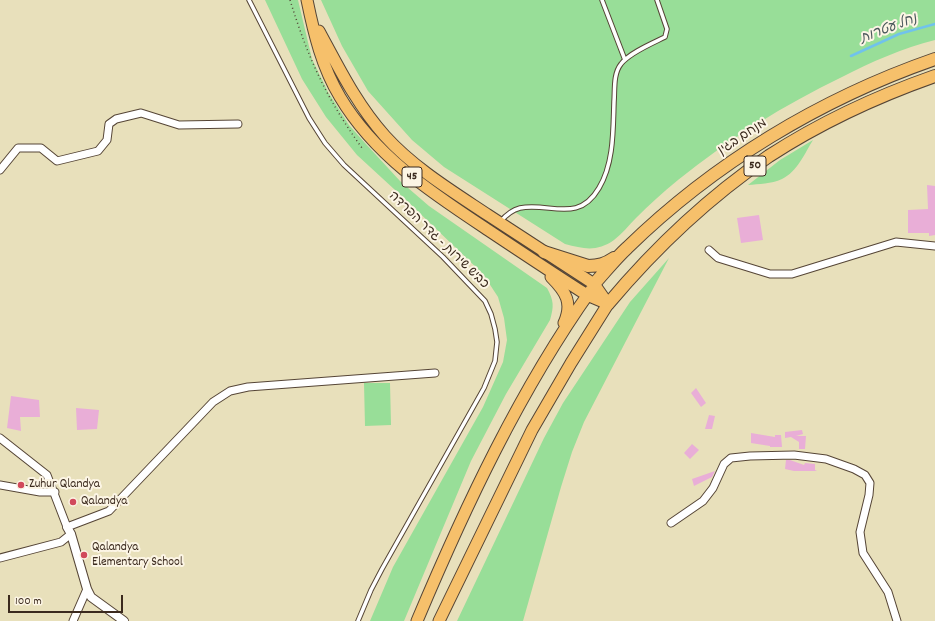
<!DOCTYPE html>
<html>
<head>
<meta charset="utf-8">
<style>
	body { margin:0 }
	#map { position:relative; width:935px; height:621px; overflow:hidden; background:#e8e0bb; font-family:Dekko,sans-serif }
	canvas { display:block }
	.scale { position:absolute; left:8px; top:595px; width:115px; height:18px; box-sizing:border-box; border:2px solid #3b2a1e; border-top:0; padding-left:5px; font-size:12px; line-height:14px; white-space:nowrap; color:#3b2a1e; -webkit-text-stroke:3px #fcf5e5; paint-order:stroke }
</style>
</head>
<body>
<div id="map">
<canvas width="935" height="621"></canvas>
<div class="scale">100 m</div>
</div>
<script>
const ctx = document.querySelector('canvas').getContext('2d');
ctx.lineJoin = 'round';
function paint(path, color) { ctx.fillStyle = color; ctx.fill(path, 'evenodd'); }
function trace(path, color, width, dash) { ctx.strokeStyle = color; ctx.lineWidth = width; ctx.lineCap = dash ? 'butt' : 'round'; ctx.setLineDash(dash || []); ctx.stroke(path); }
function write(font, color, halo, rows, align = 'center') {
  ctx.font = font + ' Dekko,"Playpen Sans Hebrew",sans-serif'; ctx.lineWidth = 4; ctx.setLineDash([]); ctx.textBaseline = 'middle'; ctx.strokeStyle = halo; ctx.fillStyle = color; for (const [text, x, y, turn = 0] of rows) {
    ctx.save(); ctx.translate(x, y); ctx.rotate((+turn || 0) * Math.PI / 180); ctx.textAlign = isNaN(turn) ? turn : align; if (halo) ctx.strokeText(text, 0, 0); ctx.fillText(text, 0, 0); ctx.restore();
  }
}
paint(new Path2D(`
	M265 0H298L312 59 328 92 349 125 365 143 400 181 429 206 547 288C554 301 554 306 550 320L506 394 471 461 404 621H370L393 567 483 407 503 362 507 340 504 318 498 297 483 274 407 201 357 155 326 117 302 79Z
	M321 0H935V40C903 48 871 62 842 77 784 105 729 139 678 180 663 192 649 205 636 218 629 225 622 234 614 240 597 252 584 249 565 244L444 167 412 140 368 91 342 46Z
	M813 140C805 153 797 172 782 179 771 184 759 184 748 185L780 160Z
	M669 258 584 422 572 452 561 487 523 621H457L544 438 563 403 630 302Z
	M364 383H390L391 425 365 426Z`), '#98de98');
trace(new Path2D(`
	M851 56 899 34 935 24`), '#70c2ec', 2.5);
paint(new Path2D(`
	M927 185 935 186V235L929 236V233H908V210L928 209Z
	M759 215 763 240 741 243 737 218Z
	M696 388 706 403 701 407 691 393Z
	M11 396 39 400 40 417H20L21 431 7 428Z
	M76 408 99 410 97 429 77 430Z
	M709 415 715 416 712 429H705Z
	M802 430 803 434 796 436H806L805 449H799V442L791 437 785 438V432Z
	M751 433 775 437V435H781L782 447H770V446L751 443Z
	M692 444 699 450 690 459 684 453Z
	M786 460H790L804 465 805 463 815 464V470L817 471H794L785 469Z
	M715 471 712 477 694 486 692 479Z`), '#e9aed7');
const service = new Path2D(`
	M249 0 309 118 325 143 344 165 443 257 485 301 491 314 495 329 497 342 495 361 484 388 382 569 371 590 358 621
	M602 0 625 60
	M500 222C505 216 512 210 520 208 550 202 578 224 599 188 614 163 613 130 614 102 615 90 613 74 621 64 629 53 653 43 665 37L667 29 657 0`);
const minor = new Path2D(`
	M0 170 18 148H41L57 161 98 151 107 140 109 124 116 119 141 113 179 125 238 124
	M709 250 718 258 770 274H792L896 242 935 246
	M0 438 47 475 67 527 109 511 213 402 230 391 248 387 435 373
	M0 485 40 492H55
	M671 523 703 501 713 488 724 464 731 458 750 456 794 455 826 459 854 469 865 475 870 483 869 495 860 532 863 553 888 592 897 621
	M0 558 61 542 71 534
	M73 621 87 589`);
const tertiary = new Path2D(`
	M67 527 71 534 87 589 91 597 124 621`);
const trunk = new Path2D(`
	M307 0C314 34 322 67 340 97 375 156 432 193 488 230 521 252 554 274 587 295L608 304
	M319 31C339 68 357 105 385 136 414 168 452 191 488 215 523 238 559 261 594 284L608 304
	M551 277C566 292 573 303 564 323
	M417 621C465 507 520 390 591 290
	M439 621 532 430 571 363 608 304`);
const motorway = new Path2D(`
	M544 252 588 266C599 266 605 264 614 258
	M594 284C605 272 615 259 627 248 714 163 820 99 935 59
	M608 304C655 248 709 197 769 156 820 123 878 96 935 76`);
trace(service, '#554536', 5.5);
trace(minor, '#554536', 9);
trace(tertiary, '#554536', 10);
trace(trunk, '#554536', 13);
trace(motorway, '#554536', 14);
trace(new Path2D(`
	M290 0C308 58 326 98 362 148`), '#554536', 1.5, [1, 3]);
trace(service, '#fff', 3.5);
trace(minor, '#fff', 7);
trace(tertiary, '#fff', 8);
trace(trunk, '#f6c06b', 11);
trace(motorway, '#f6c06b', 12);
for (const [x, y, r, color] of [
	[21,485,4,"#d1495b"],
	[73,502,4,"#d1495b"],
	[84,555,4,"#d1495b"]
]) { const dot = new Path2D(); dot.arc(x, y, r, 0, 2 * Math.PI); ctx.fillStyle = color; ctx.fill(dot); trace(dot, '#fcf5e5', 1.5); }
for (const [x, y, w] of [
	[755,166,22],
	[412,177,20]
]) { const box = new Path2D(); box.roundRect(x - w / 2, y - 10, w, 20, 3); ctx.fillStyle = '#fcf5e5'; ctx.fill(box); trace(box, '#3b2a1e', 1); }
write('bold 12px', '#3b2a1e', null, [
	["50",755,166],
	["45",412,177]
]);
write('13px', '#3b2a1e', '#fcf5e5', [
	["מנחם בגין",743,138,-33],
	["כביש שירות - גדר הפרדה",438,241,44]
]);
write('13px', '#3b2a1e', '#fcf5e5', [
	["Zuhur Qlandya",29,485],
	["Qalandya",81,502],
	["Qalandya",92,548],
	["Elementary School",92,563]
], 'left');
write('italic 14px', '#4b585c', '#fcf5e5', [
	["נחל עטרות",889,30,-21]
]);
</script>
</body>
</html>
